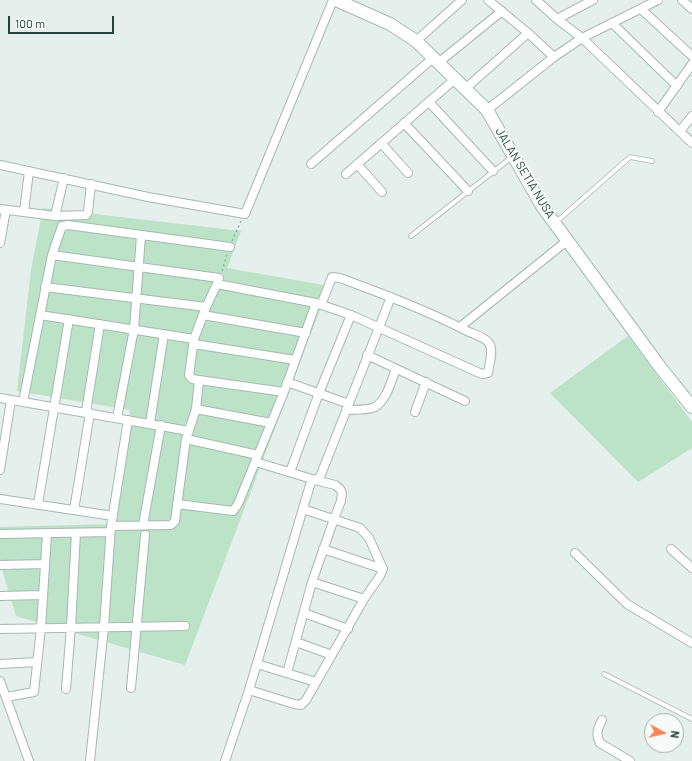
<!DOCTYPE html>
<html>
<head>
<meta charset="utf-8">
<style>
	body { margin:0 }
	#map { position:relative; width:692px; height:761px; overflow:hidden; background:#e5efeb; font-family:Barlow,sans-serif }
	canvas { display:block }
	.north { position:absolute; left:644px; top:713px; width:40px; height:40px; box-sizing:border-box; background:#f6fbf9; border:1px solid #a1b1ad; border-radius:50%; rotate:98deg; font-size:11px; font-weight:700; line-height:16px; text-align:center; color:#22433b }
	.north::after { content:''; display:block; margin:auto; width:14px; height:18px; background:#fd8255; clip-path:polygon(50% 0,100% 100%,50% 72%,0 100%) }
	.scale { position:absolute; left:8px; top:16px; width:106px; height:18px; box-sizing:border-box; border:2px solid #22433b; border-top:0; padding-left:5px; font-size:12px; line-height:14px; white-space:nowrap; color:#22433b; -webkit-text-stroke:3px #f6fbf9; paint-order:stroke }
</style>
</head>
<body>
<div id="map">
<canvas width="692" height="761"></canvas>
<div class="north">N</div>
<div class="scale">100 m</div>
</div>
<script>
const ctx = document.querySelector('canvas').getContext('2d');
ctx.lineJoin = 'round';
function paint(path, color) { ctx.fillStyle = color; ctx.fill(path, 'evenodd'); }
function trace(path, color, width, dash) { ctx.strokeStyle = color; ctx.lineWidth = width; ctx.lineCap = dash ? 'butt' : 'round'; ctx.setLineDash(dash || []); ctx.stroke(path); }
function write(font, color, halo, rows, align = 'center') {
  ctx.font = font + ' Barlow,sans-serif'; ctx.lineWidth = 4; ctx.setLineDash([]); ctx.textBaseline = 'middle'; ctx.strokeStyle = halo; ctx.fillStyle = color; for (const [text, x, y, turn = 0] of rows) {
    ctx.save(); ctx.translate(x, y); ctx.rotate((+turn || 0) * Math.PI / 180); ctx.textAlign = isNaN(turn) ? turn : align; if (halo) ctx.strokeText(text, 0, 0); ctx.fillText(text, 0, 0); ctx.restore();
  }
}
paint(new Path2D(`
	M43 208 241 231 227 268 329 286 185 665 16 616 0 563V527L115 524 130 410 17 391 31 270Z
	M628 336 692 422V448L638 482 550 393Z`), '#bce2c7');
const lane = new Path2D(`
	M555 223 630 157 652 161
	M411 236 512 157
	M604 674 692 719`);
const street = new Path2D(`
	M488 0 528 33 554 57
	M536 0 557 19 582 38 692 143
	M682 0 692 9
	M641 9 692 56
	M557 19 593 0
	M612 23 677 86
	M416 41 462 0
	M438 63 502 11
	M465 89 528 33
	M429 102 493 171
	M487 110 554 57 582 38 658 0
	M658 112 692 64
	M404 123 468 191
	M680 131 692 116
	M381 143 408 173
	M311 164 433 58
	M357 164 382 192
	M0 165 148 197 245 214 333 0
	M346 174 455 79
	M0 209 55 216 86 215 88 212 91 184
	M24 212 29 171
	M55 216 64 178
	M0 243 6 210
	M52 255 219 278
	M45 287 206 307
	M40 315 194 339
	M203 315 306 333
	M460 327 568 240
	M194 344 295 360
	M367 355 465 401
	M287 382 349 404
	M284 392 192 379 189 375 194 339 206 307 217 284 316 303
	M0 398 189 431
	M23 402 52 255 62 226 68 225 230 247
	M196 409 271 423
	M346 410C353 410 369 410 375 407 387 400 391 381 396 369
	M86 412 100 324
	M415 412 426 382
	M117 418 134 329 141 236
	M150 423 164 334
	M258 455 284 392 316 303 351 315 475 371 482 374 488 373C489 365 494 350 489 343 485 337 473 334 467 331 426 310 383 294 340 278L332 277 321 305
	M256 462 315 480 320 477 391 297
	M0 470 11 400
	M290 472 319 393 351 315
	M0 499 113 516
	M38 504 69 319
	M177 504 233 511 238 504 258 455 186 439
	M74 510 90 413
	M143 525 161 425
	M111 526 171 525 175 521 186 439 196 409 199 380
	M0 534 110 532
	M323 549 383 569
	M671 549 692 568
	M575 553 627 604 692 643
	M0 565 45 564
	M312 582 364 599
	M0 596 42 595
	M304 613 348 629
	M0 629 185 626
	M296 642 332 655
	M0 664 37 662
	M257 664 316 682
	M0 681 29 761
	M131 688 145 535
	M66 689 71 627 76 533
	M249 690 294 704 301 705 306 700 364 599 380 576 383 569 369 538 360 528 303 509
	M6 697 34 692 41 628 47 534
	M602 720C598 728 595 734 600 743L630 761
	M90 761 104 627 111 526 128 420
	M225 761 249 690 310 485 312 481 315 480 335 485 340 489 342 493 341 501 334 519 312 582 287 673`);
const secondary = new Path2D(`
	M336 0 390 24 416 41 487 110 542 206 660 367 692 407`);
trace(lane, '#a7b8b3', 5.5);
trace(street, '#a7b8b3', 10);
trace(secondary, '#a2bcb3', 14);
trace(new Path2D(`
	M232 241 241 221
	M222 271 227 254`), '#83b5a7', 1.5, [2, 3]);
trace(lane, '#fff', 4);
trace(street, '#fff', 8);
trace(secondary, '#fff', 12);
write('12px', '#22433b', '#f6fbf9', [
	["JALAN SETIA NUSA",525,173,59]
]);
</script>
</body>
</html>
